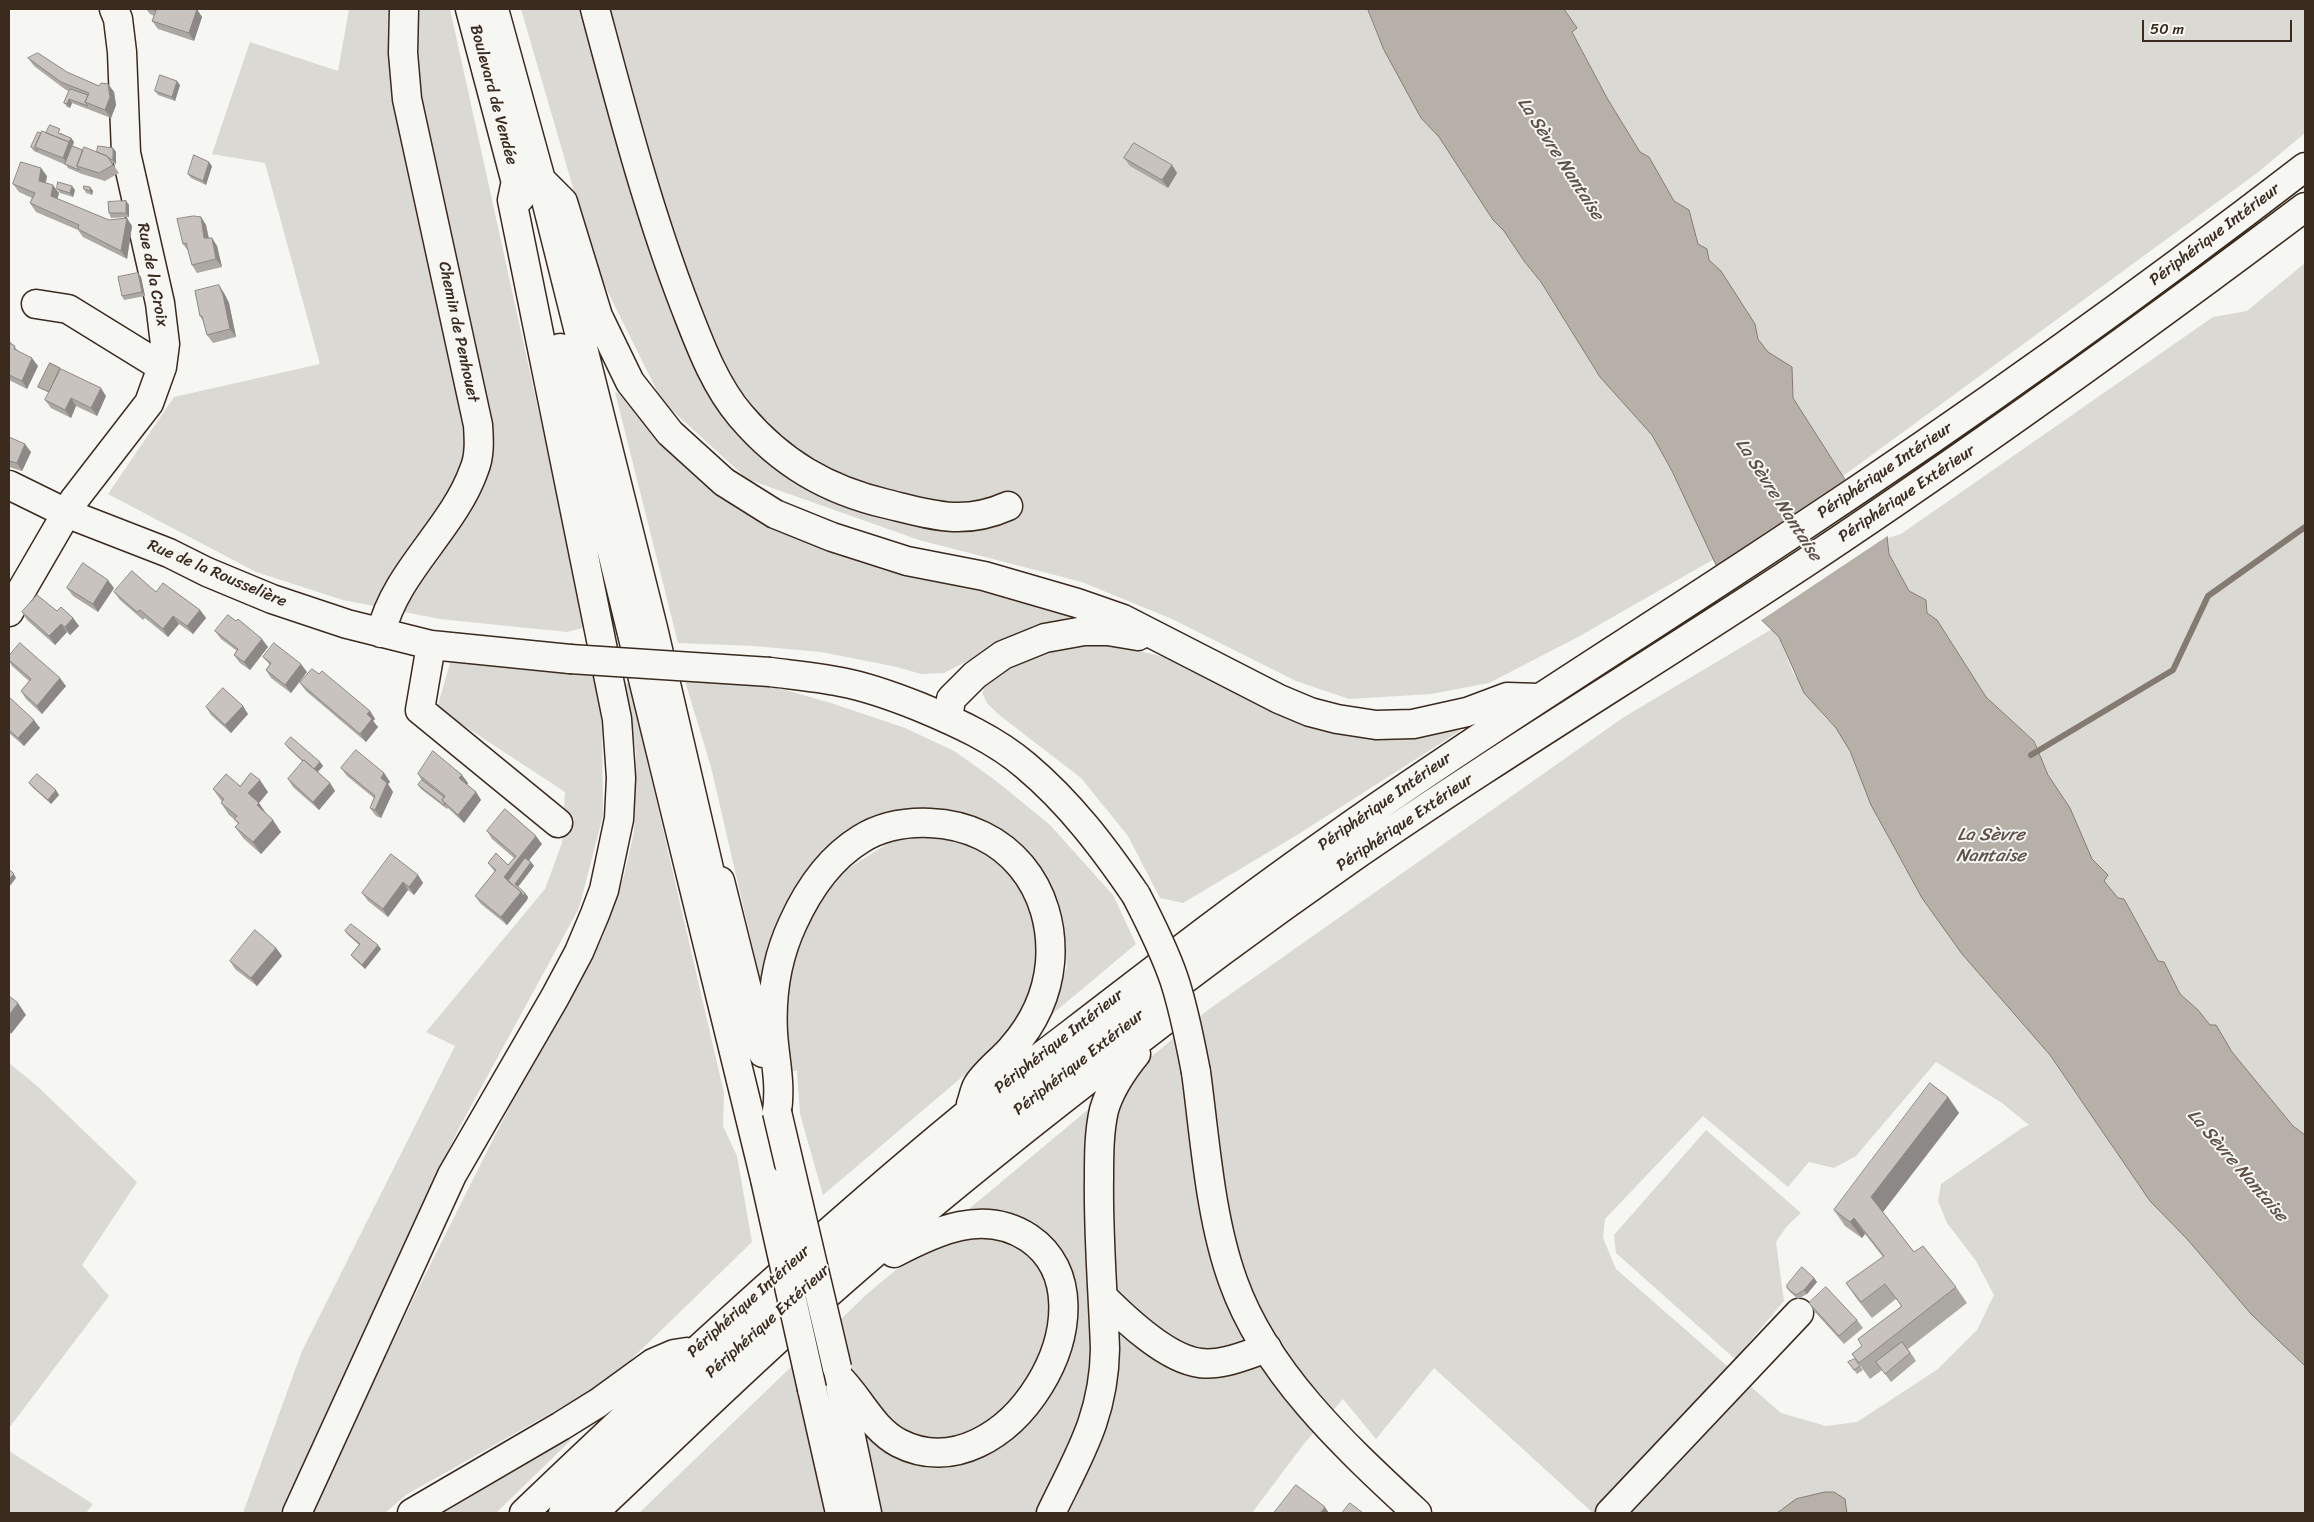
<!DOCTYPE html>
<html>
<head>
<meta charset="utf-8">
<style>
	body { margin:0 }
	#map { position:relative; width:2314px; height:1522px; overflow:hidden; background:#f6f6f2; font-family:Sriracha,sans-serif }
	canvas { display:block }
	.frame { position:absolute; inset:0; border:10px solid #3b2a1e; pointer-events:none }
	.scale { position:absolute; left:2142px; top:20px; width:150px; height:22px; box-sizing:border-box; border:2px solid #3b2a1e; border-top:0; padding-left:6px; font-size:15px; line-height:18px; white-space:nowrap; color:#3b2a1e; -webkit-text-stroke:4px #f6f6f2; paint-order:stroke }
</style>
</head>
<body>
<div id="map">
<canvas width="2314" height="1522"></canvas>
<div class="frame"></div>
<div class="scale">50 m</div>
</div>
<script>
const ctx = document.querySelector('canvas').getContext('2d');
ctx.lineJoin = 'round';
function paint(path, color) { ctx.fillStyle = color; ctx.fill(path, 'evenodd'); }
function trace(path, color, width, dash) { ctx.strokeStyle = color; ctx.lineWidth = width; ctx.lineCap = dash ? 'butt' : 'round'; ctx.setLineDash(dash || []); ctx.stroke(path); }
function write(font, color, halo, rows, align = 'center') {
  ctx.font = font + ' Sriracha,sans-serif'; ctx.lineWidth = 4; ctx.setLineDash([]); ctx.textBaseline = 'middle'; ctx.strokeStyle = halo; ctx.fillStyle = color; for (const [text, x, y, turn = 0] of rows) {
    ctx.save(); ctx.translate(x, y); ctx.rotate((+turn || 0) * Math.PI / 180); ctx.textAlign = isNaN(turn) ? turn : align; if (halo) ctx.strokeText(text, 0, 0); ctx.fillText(text, 0, 0); ctx.restore();
  }
}
paint(new Path2D(`
	M349 9H450L586 627 567 632 440 619 343 600 256 572 108 494 174 397 320 364 265 163 212 154 250 42 338 71Z
	M521 9H1368L1384 50 1421 118 1439 137 1493 220 1504 231 1524 261 1541 282 1600 377 1652 435 1672 471 1714 559 1578 637 1489 683 1431 694 1349 699 1296 681 1172 619 1082 582 919 540 747 479 662 401 597 270Z
	M1564 9H2305V133L2257 173 1843 476 1793 398 1792 367 1768 352 1758 338 1755 324 1721 271 1709 260 1698 244 1689 210 1674 201 1649 157 1640 152 1607 98 1572 31 1577 28Z
	M2305 263V1135L2293 1126 2232 1052 2216 1026 2210 1025 2198 1010 2180 994 2164 962 2158 961 2124 899 2118 898 2104 881 2108 875 2092 859 2070 808 2048 775 2035 741 1986 697 1937 620 1927 613 1926 600 1909 591 1889 554 1888 538 1901 534 2213 317 2247 311Z
	M615 392 620 394 659 442 708 487 756 520 834 552 973 586 1078 616 1053 621 1008 640 944 673 921 674 897 667 821 652 754 646 678 643Z
	M1772 629 1779 637 1793 673 1823 715 1836 728 1850 751 1871 805 1904 866 1962 954 2050 1055 2150 1201 2187 1239 2251 1314 2305 1366V1513H1847V1510L1782 1508 1777 1513H1593L1434 1368 1376 1439 1343 1399 1303 1445 1252 1513H639L867 1294 1205 1012 1624 717ZM1936 1062 2002 1103 2029 1125 2022 1128 1941 1184 1938 1201 1947 1223 1976 1261 1994 1295 1977 1330 1938 1369 1857 1422 1826 1426 1781 1413 1616 1269 1603 1238 1605 1219 1703 1116 1788 1187 1809 1162 1834 1168 1856 1156Z
	M1107 643 1164 657 1227 689 1319 725 1453 724 1460 731 1297 835 1183 903 1160 898 1128 836 1081 778 998 714 987 703 982 693 988 682 1031 657 1077 644Z
	M451 660 597 676 602 722 603 816 579 908 458 1130 280 1513H243L302 1351 455 1046 426 1032 545 889 562 843 565 792 437 708Z
	M685 681 771 686 831 703 905 728 954 751 995 780 1050 825 1113 895 1136 944 1050 1016 1067 966 1062 921 1032 854 989 828 942 814 810 872 760 979 711 767Z
	M629 683 724 1093 723 1126 737 1156 752 1242 611 1379 406 1495 385 1513H310L422 1281 524 1078 559 1021 603 937 624 876 634 832 636 752 625 684Z
	M900 836H936L966 843 1001 858 1025 890 1040 935 1036 980 1027 1009 1008 1038 823 1195 800 1114 797 1071H789L787 1001 792 953 811 915 844 871Z
	M9 1063 36 1085 137 1182 82 1265 109 1296 9 1428Z
	M1706 1130 1801 1213 1787 1226 1776 1242 1784 1301 1735 1359 1616 1253 1614 1235Z
	M563 1435 571 1440 496 1513H428Z
	M9 1451 93 1504 86 1513H9Z`), '#dad9d3');
const water = new Path2D(`
	M1368 9H1564L1577 28 1572 32 1607 98 1640 152 1649 157 1674 201 1689 210 1698 244 1707 249 1709 260 1721 271 1755 324 1758 339 1768 352 1792 367 1793 398 1860 503 1885 518 1889 554 1909 591 1926 600 1927 613 1937 620 1986 697 2034 741 2048 775 2070 808 2092 859 2108 875 2104 881 2118 898 2124 899 2158 961 2164 962 2180 994 2198 1010 2210 1025H2216L2232 1052 2293 1126 2305 1135V1366L2251 1314 2187 1239 2150 1201 2050 1055 1962 954 1922 898 1871 805 1850 751 1836 728 1804 693 1779 637 1737 596 1717 567 1672 471 1652 435 1600 377 1541 282 1524 261 1504 231 1493 220 1439 137 1421 118 1384 50Z
	M50 363 60 368 49 392 38 387Z
	M1825 1492H1834L1845 1499 1847 1513H1777L1796 1499Z`);
paint(water, '#b6b0a9');
trace(water, '#857a71', 1);
paint(new Path2D(`
	M1847 478 1862 502 1887 517 1889 535 1760 621 1730 592 1714 567Z`), '#f6f6f2');
trace(new Path2D(`
	M2031 755 2173 670 2208 596 2305 527`), '#857a71', 6);
const minor = new Path2D(`
	M595 9C622 110 648 211 686 309 700 345 715 386 741 416 781 463 827 490 887 504 932 515 963 526 1008 506
	M36 304 68 309 162 367
	M9 485 66 513 169 553 207 572 272 599 347 624 431 645 570 659
	M9 612 74 500 149 403 162 367 165 344 160 303 126 153 122 52 118 19 114 9
	M381 633C395 572 453 529 474 470 480 456 479 440 478 425L407 99 403 53 404 9
	M431 645 420 710 558 823
	M770 672C793 675 817 677 841 682 868 687 895 697 920 707 956 722 996 740 1026 766 1070 803 1104 848 1136 895
	M1196 1072C1205 1139 1210 1218 1233 1281 1266 1374 1346 1447 1417 1513
	M1610 1513 1799 1313`);
const highway = new Path2D(`
	M470 9 520 198
	M494 9 541 180 653 628 717 903
	M541 180 563 202 598 316 630 382 670 433 724 482 775 514 832 537 907 561 984 576 1077 603 1123 619 1279 699 1310 712 1337 719 1376 725 1413 724 1467 712 1507 697 1539 698
	M560 348 614 560 765 1179
	M948 719 951 699 975 675 1003 655 1045 638 1084 631H1108L1138 636
	M720 881 763 1053
	M777 1112C781 1082 775 1062 773 1033 771 995 777 957 793 923 808 890 830 858 861 839 882 826 906 822 930 823 1007 826 1056 888 1050 963 1047 995 1034 1023 1012 1048 1003 1059 983 1074 977 1086 974 1092 973 1099 971 1104
	M1103 1297C1126 1320 1167 1359 1200 1363 1222 1366 1246 1355 1267 1348
	M838 1377C860 1398 871 1428 899 1443 1006 1498 1123 1302 1029 1238 984 1208 936 1231 894 1253
	M840 1385 867 1513
	M812 1389 840 1513
	M297 1513 452 1175 555 997 579 952 595 914 604 890 619 819 621 778 617 719 512 200 516 181
	M412 1513 561 1426 598 1403 653 1363 674 1354 687 1352
	M524 1513C667 1376 813 1241 966 1115 998 1089 1031 1064 1064 1039 1147 975 1230 911 1316 850 1471 739 1634 639 1793 533 1968 417 2139 295 2305 167
	M563 1513C652 1427 742 1341 836 1260 999 1120 1170 985 1346 862 1499 756 1659 660 1814 557 1982 445 2144 328 2305 207
	M593 1513C675 1436 755 1357 840 1283 948 1188 1062 1099 1177 1011
	M1051 1513C1079 1455 1104 1416 1105 1349 1103 1292 1098 1235 1099 1178 1099 1155 1099 1132 1104 1110 1110 1089 1123 1070 1136 1054`);
trace(minor, '#3b2a1e', 31);
trace(highway, '#3b2a1e', 31);
trace(minor, '#f6f6f2', 28);
trace(highway, '#f6f6f2', 28);
const minorBridge = new Path2D(`
	M570 659 770 672
	M1136 895C1150 922 1164 950 1174 979 1184 1009 1190 1041 1196 1072`);
const highwayBridge = new Path2D(`
	M777 1112 837 1368
	M765 1179 812 1389`);
trace(minorBridge, '#3b2a1e', 31, []);
trace(highwayBridge, '#3b2a1e', 31, []);
trace(minorBridge, '#f6f6f2', 28);
trace(highwayBridge, '#f6f6f2', 28);
paint(new Path2D(`
	M146 9H196L202 17 194 41 158 29 152 21 154 16 150 14Z
	M28 58 99 86 108 84 114 92 116 105 111 118 72 103 70 108 67 107 64 103 69 91 66 90 34 66Z
	M180 85 175 101 158 95 155 91Z
	M41 133H62V134L71 138 74 142 73 146 83 150 97 152 113 148 116 152V164L112 163 119 173 105 181 82 174 68 168 66 165 34 151 31 147Z
	M1124 158 1172 165 1177 173 1168 188 1130 166Z
	M212 166 206 185 191 178 188 174Z
	M47 176 46 183 59 193 57 199 109 220 132 226 127 259 83 237 78 230 36 212 30 203 32 198 19 192 13 184Z
	M90 187 93 191 92 195 86 193 84 189Z
	M57 189 75 190 73 197 60 193Z
	M126 201 129 205V217L111 218 109 213Z
	M201 217 206 225 209 238H212L217 246 222 267 197 273 192 265 189 252 183 244Z
	M138 273 141 277 145 296 124 300 122 296Z
	M224 293 229 303 236 337 213 343 207 335 204 323 200 316Z
	M9 340 19 352 38 366 27 389 9 380Z
	M106 396 97 416 76 406 71 418 51 408 45 400Z
	M9 437 31 452 22 471 9 467Z
	M67 588H114L98 612 73 596Z
	M114 592H156L200 610 206 618 193 634 179 624 168 637 145 618 143 620 120 600Z
	M57 611 73 618 79 626 70 635 67 632 55 645 27 620 22 612Z
	M236 621 268 647 250 670 240 663 234 655 237 651 221 639 215 631Z
	M9 656 66 686 42 714 26 699 21 691 29 681 12 666 9 661Z
	M263 657 307 672 291 693 271 678 266 670 270 665Z
	M319 674 370 711 375 719 373 721 378 727 366 742 306 691 300 683Z
	M9 697 40 728 24 746 9 733Z
	M206 707 248 714 231 733 211 715Z
	M285 744 320 762 323 766 318 772 330 783 335 791 319 810 293 787 288 779 303 762 288 748Z
	M341 768 384 773 390 782 388 784 393 792 381 818 376 816 370 808 374 798 347 776Z
	M418 774 468 783 467 785 476 792 481 800 464 823 448 808 447 809 421 789 418 785 422 781Z
	M29 783 59 795 51 804 32 787Z
	M240 786 268 792 259 803 267 815 281 832 261 854 244 839 235 827 238 824 235 820 229 815 221 803 222 802 213 789Z
	M487 831 542 844 529 860 534 866 518 887 528 897 527 900 507 925 481 904 475 896 495 872 488 863 508 865 514 858 492 839Z
	M418 875 423 883 414 895 408 890 388 917 368 901 362 893Z
	M345 931 381 949 365 969 354 959 351 955 359 945 348 935Z
	M276 948 282 956 257 986 235 969 230 961Z
	M1948 1097 1959 1113 1883 1212 1914 1252 1956 1287 1967 1303 1908 1349 1916 1361 1891 1382 1882 1370 1870 1379 1852 1354 1862 1346 1901 1306 1896 1299 1872 1318 1857 1299 1846 1283 1883 1257 1865 1234 1862 1238 1845 1226 1834 1210Z
	M1814 1278 1817 1282 1807 1294 1798 1299 1790 1292 1787 1288Z
	M1809 1303 1857 1320 1863 1328 1844 1344 1814 1311Z
	M1848 1362 1860 1366 1863 1370 1857 1374Z`), '#aca8a3');
paint(new Path2D(`
	M197 9 202 17 194 41 189 33Z
	M177 81 180 85 175 101 172 97Z
	M108 84 114 92 116 105 111 118 105 110Z
	M69 99 72 103 70 108 67 104Z
	M71 138 74 142 72 146 75 150 69 166 63 158 69 142Z
	M113 148 116 152V164L113 160Z
	M209 162 212 166 206 185 203 181Z
	M1172 165 1177 173 1168 188 1162 180Z
	M41 168 47 176 44 189 39 181Z
	M53 185 59 193 56 204 51 196Z
	M72 186 75 190 73 197 70 193Z
	M90 187 93 191 92 195 90 191Z
	M126 201 129 205V217L126 213Z
	M201 217 206 225 210 246 204 238Z
	M127 218 132 226 127 259 121 251Z
	M212 238 217 246 222 267 216 259Z
	M138 273 141 277 145 296 142 292Z
	M219 285 224 293 229 303 236 337 230 329Z
	M32 358 38 366 27 389 22 381Z
	M101 388 106 396 97 416 91 408Z
	M71 398 76 406 71 418 65 410Z
	M25 444 31 452 22 471 17 463Z
	M108 580 114 588 98 612 93 604Z
	M200 610 206 618 193 634 187 626Z
	M173 616 179 624 168 637 163 629Z
	M73 618 79 626 70 635 65 627Z
	M61 624 67 632 55 645 49 636Z
	M262 639 268 647 250 670 244 662Z
	M301 664 307 672 291 693 285 685Z
	M60 678 66 686 42 714 37 706Z
	M243 706 248 714 231 733 225 725Z
	M370 711 375 719 373 721 378 727 366 742 360 734 367 714Z
	M34 720 40 728 24 746 18 738Z
	M320 762 323 766 316 774 313 770Z
	M384 773 390 782 388 784 393 792 381 818 375 810 381 778Z
	M462 775 468 783 465 787 459 778Z
	M260 780 268 792 259 803 267 815 265 817 248 793Z
	M330 783 335 791 319 810 313 802Z
	M56 790 59 795 51 804 48 800Z
	M476 792 481 800 464 823 458 815Z
	M273 820 281 832 261 854 253 842Z
	M536 836 542 844 510 884 504 877Z
	M531 862 534 866 517 888 515 884Z
	M14 874 16 878 9 887V879Z
	M418 875 423 883 414 895 409 887Z
	M403 882 408 890 388 917 383 909Z
	M521 892 525 893 528 897 527 900 507 925 501 917Z
	M378 945 381 949 365 969 362 965Z
	M276 948 282 956 257 986 251 978Z
	M18 1003 26 1015 11 1034 9 1031V1015Z
	M1948 1097 1959 1113 1882 1213 1871 1197Z
	M1854 1218 1865 1234 1862 1238 1850 1222Z
	M1814 1278 1817 1282 1807 1294 1804 1290Z
	M1325 1507 1329 1513H1320Z`), '#8c8885');
const building = new Path2D(`
	M151 9H197L189 33 152 21 156 11Z
	M38 53 67 72 99 86 101 83 108 84 110 97 105 110 85 102 89 93 61 82 28 58Z
	M160 75 177 81 172 97 155 91Z
	M70 89 88 95 85 102 88 106 69 99 67 104 64 103Z
	M50 125 60 129 58 133 71 138 69 142 46 133Z
	M42 131 69 142 63 158 35 147Z
	M38 132 41 133 35 147 38 151 31 147Z
	M1134 143 1172 165 1162 180 1124 158Z
	M72 146 83 150 77 166 79 170 65 164Z
	M98 146 113 148V160L109 158 107 156 97 152Z
	M84 147 107 156 113 165 99 173 77 166Z
	M194 155 209 162 203 181 188 174Z
	M21 162 41 168 39 181 53 185 51 196 109 220 127 218 121 251 78 229 79 225 30 203 35 193 13 184Z
	M58 182 72 186 70 193 57 189Z
	M84 186 90 187V191L84 189Z
	M126 201V213H109L108 202Z
	M194 216 201 217 204 238H212L216 259 192 265 186 243 183 244 177 219Z
	M138 273 142 292 122 296 118 277Z
	M219 285 223 295 230 329 207 335 202 316H200L195 291Z
	M9 343 15 346 14 349 32 358 22 381 9 375Z
	M61 369 101 388 91 408 71 398 65 410 45 400Z
	M9 437 25 444 17 463 9 461Z
	M83 563 108 580 93 604 67 588Z
	M132 571 156 592 163 583 200 610 187 626 173 616 163 629 140 610 137 612 114 592Z
	M37 595 57 611 61 607 73 618 65 627 61 624 49 636 22 612Z
	M228 615 236 621 238 619 262 639 244 662 234 655 238 649 215 631Z
	M20 643 60 678 37 706 21 691 31 679 9 660V656Z
	M274 643 301 664 285 685 266 670 271 663 263 657Z
	M312 669 319 674 322 671 370 711 367 714 372 719 360 734 300 683Z
	M223 688 243 706 225 725 206 707Z
	M9 697 34 720 18 738 9 730Z
	M291 737 320 762 314 769 304 760 303 761 285 744Z
	M356 750 384 773 381 778 387 783 375 810 370 808 375 796 341 768Z
	M433 751 462 775 459 778 476 792 458 815 442 800 445 796 418 774Z
	M304 760 330 783 313 802 288 779Z
	M251 773 260 780 248 793 259 803 257 805 273 820 253 842 235 827 239 823 234 819 237 816 221 803 224 799 213 789 226 774 240 786Z
	M37 774 56 790 48 800 29 783Z
	M422 780 444 797 442 800 445 804 444 805 418 785Z
	M505 809 536 836 504 877 521 892 501 917 475 896 496 870 488 863 496 853 508 865 516 856 487 831Z
	M391 854 418 875 409 887 403 882 383 909 362 893Z
	M525 858 531 862 515 884 525 893 524 896 521 892 508 881Z
	M9 869 14 874 9 879Z
	M351 924 378 945 362 965 351 955 360 944 345 931Z
	M255 930 276 948 251 978 230 961Z
	M9 996 18 1003 9 1015Z
	M1930 1083 1948 1097 1871 1197 1914 1252 1923 1246 1956 1287 1859 1363 1852 1354 1862 1346 1858 1339 1902 1306 1885 1284 1861 1302 1846 1283 1884 1256 1854 1218 1850 1222 1834 1210Z
	M1802 1267 1814 1278 1804 1290 1796 1295 1787 1288V1285Z
	M1826 1287 1857 1320 1839 1336 1809 1303Z
	M1902 1342 1910 1353 1885 1374 1876 1362Z
	M1855 1359 1860 1366 1854 1370 1848 1362Z
	M1296 1485 1325 1507 1320 1513H1274Z
	M1350 1503 1363 1513H1342Z`);
paint(building, '#c8c3be');
trace(building, '#8c8885', 1);
write('16px', '#3b2a1e', '#f6f6f2', [
	["Boulevard de Vendée",493,95,75],
	["Périphérique Intérieur",2215,235,-37],
	["Rue de la Croix",152,275,79],
	["Chemin de Penhouet",458,332,78],
	["Périphérique Intérieur",1885,471,-34],
	["Périphérique Extérieur",1907,494,-34],
	["Rue de la Rousselière",217,574,23],
	["Périphérique Intérieur",1385,802,-35],
	["Périphérique Extérieur",1405,823,-34],
	["Périphérique Intérieur",1059,1042,-38],
	["Périphérique Extérieur",1079,1063,-38],
	["Périphérique Intérieur",749,1302,-42],
	["Périphérique Extérieur",768,1322,-42]
]);
write('italic 18px', '#605248', '#f6f6f2', [
	["La Sèvre Nantaise",1560,159,57],
	["La Sèvre Nantaise",1778,500,57],
	["La Sèvre",1991,835],
	["Nantaise",1991,856],
	["La Sèvre Nantaise",2237,1166,49]
]);
</script>
</body>
</html>
